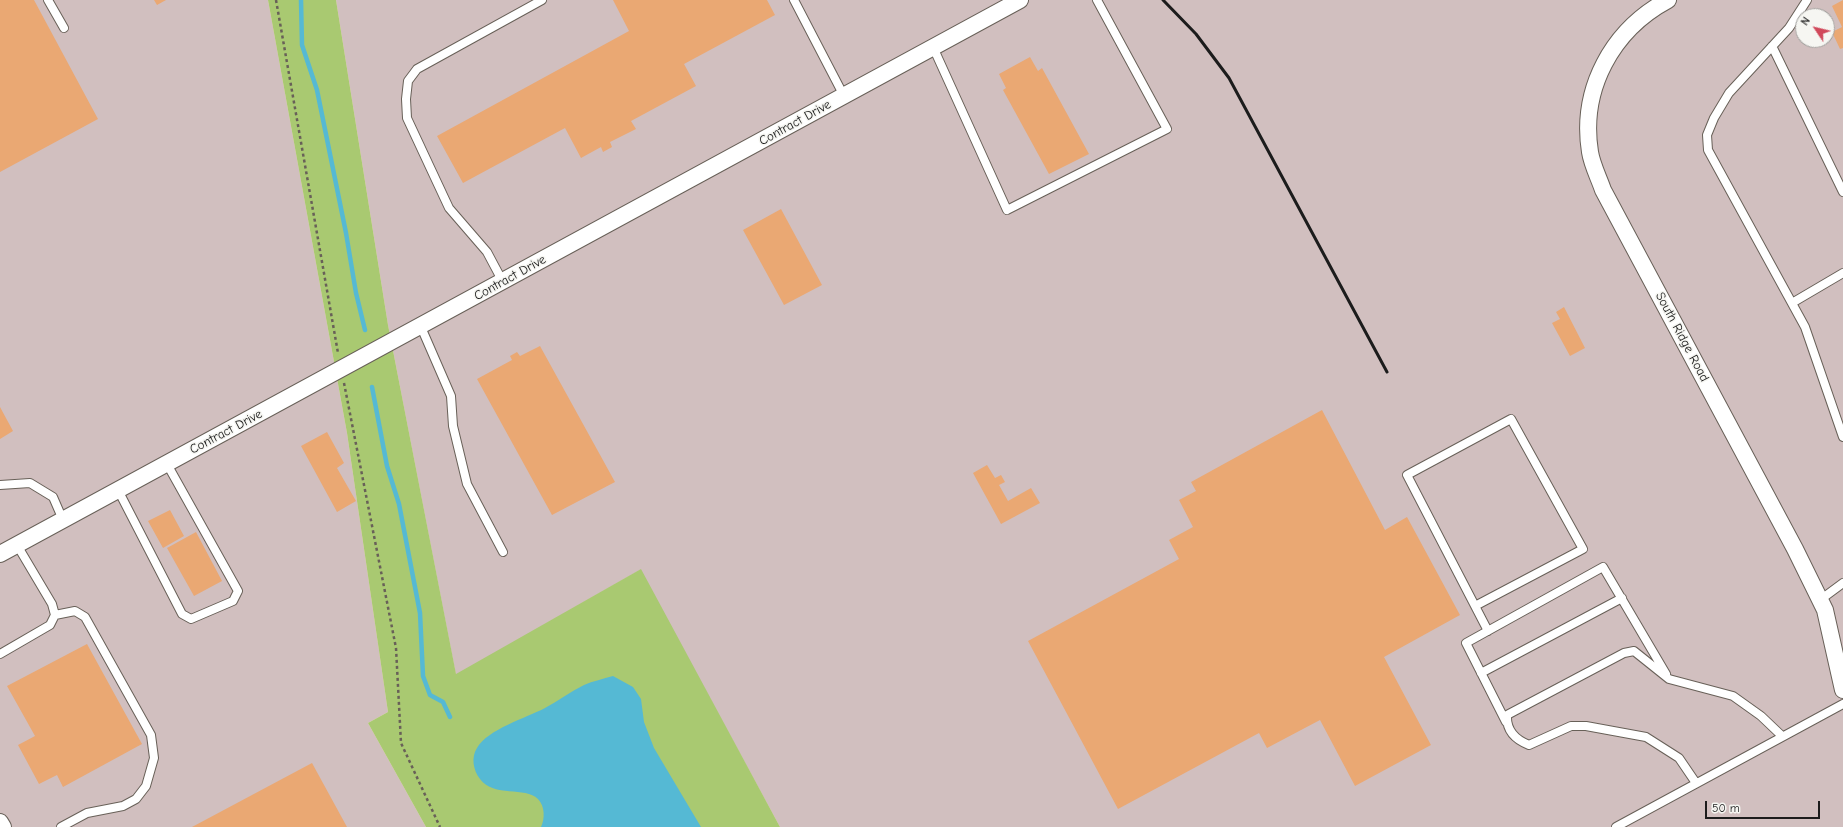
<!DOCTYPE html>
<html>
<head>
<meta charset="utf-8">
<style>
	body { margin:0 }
	#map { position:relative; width:1843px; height:827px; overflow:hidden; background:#f4dfc6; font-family:"Comic Neue",sans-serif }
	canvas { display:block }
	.north { position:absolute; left:1795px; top:8px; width:40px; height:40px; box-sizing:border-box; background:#f6f6f2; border:1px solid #9f9f9c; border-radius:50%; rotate:305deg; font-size:11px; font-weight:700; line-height:16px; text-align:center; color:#1c1c1c }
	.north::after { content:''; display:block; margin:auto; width:14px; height:18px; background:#d1495b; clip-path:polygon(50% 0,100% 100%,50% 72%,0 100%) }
	.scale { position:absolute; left:1705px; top:801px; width:115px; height:18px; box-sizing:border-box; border:2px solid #1c1c1c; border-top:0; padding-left:5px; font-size:12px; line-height:14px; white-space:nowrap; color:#1c1c1c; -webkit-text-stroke:3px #f6f6f2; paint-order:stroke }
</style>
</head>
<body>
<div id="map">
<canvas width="1843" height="827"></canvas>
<div class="north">N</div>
<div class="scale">50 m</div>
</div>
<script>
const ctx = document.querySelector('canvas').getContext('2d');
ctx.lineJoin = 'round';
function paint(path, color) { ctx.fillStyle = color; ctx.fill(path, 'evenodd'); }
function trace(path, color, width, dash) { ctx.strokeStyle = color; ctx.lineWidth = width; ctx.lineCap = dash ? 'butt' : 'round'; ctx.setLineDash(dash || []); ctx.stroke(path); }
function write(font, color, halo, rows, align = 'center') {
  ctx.font = font + ' "Comic Neue",sans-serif'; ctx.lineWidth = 3; ctx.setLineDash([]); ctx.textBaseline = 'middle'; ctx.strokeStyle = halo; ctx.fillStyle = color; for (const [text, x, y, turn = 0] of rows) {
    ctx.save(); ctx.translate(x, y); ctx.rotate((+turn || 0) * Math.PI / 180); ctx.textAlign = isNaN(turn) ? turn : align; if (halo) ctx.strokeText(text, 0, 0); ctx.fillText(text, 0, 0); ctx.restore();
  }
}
paint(new Path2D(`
	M0 0H268L347 433 388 712 368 723 426 827H0Z
	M336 0H1843V827H780L640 570 456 675 388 325ZM1803 16H1827V40H1803Z`), '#d1bfbf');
paint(new Path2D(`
	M268 0H336L388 325 456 674 641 569 780 827H426L368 723 388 712 347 433Z`), '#a9c971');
paint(new Path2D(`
	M613 676 633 687 641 699 644 722 654 748 701 827H541C545 819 545 806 538 799 525 786 494 798 480 779 473 770 471 757 477 748 488 729 526 718 545 708 558 701 570 692 584 685 593 681 603 679 613 676Z`), '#55b9d4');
trace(new Path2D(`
	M301 0 302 45 317 90 346 233 356 293 365 330
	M372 387 387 466 399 504 420 613 423 676 430 695 443 702 450 717`), '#55b9d4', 4.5);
paint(new Path2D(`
	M0 0H34L98 119 0 172Z
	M154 0H166L157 5Z
	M613 0H767L775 15 684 64 696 86 631 121 636 129 610 142 612 147 603 152 601 147 581 158 565 128 463 183 437 136 629 31Z
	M1843 0V48L1840 49 1832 32 1842 27 1832 6Z
	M1030 57 1038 71 1042 68 1089 154 1049 174 1003 90 1006 88 999 74Z
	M781 209 822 285 784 305 743 230Z
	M1564 307 1585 348 1570 356 1552 323 1560 319 1556 312Z
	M540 346 615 482 552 515 477 379 512 360 510 356 517 352 520 356Z
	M0 407 13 431 0 439Z
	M1322 410 1385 530 1407 517 1460 615 1384 657 1431 745 1355 786 1320 720 1267 748 1259 733 1118 809 1028 641 1179 559 1169 540 1193 527 1179 500 1196 491 1191 482Z
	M327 432 344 463 337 468 356 501 337 512 301 446Z
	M987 465 995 478 1001 475 1005 482 999 485 1008 501 1031 488 1040 503 1001 524 973 473Z
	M170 510 184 536 163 548 148 521Z
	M196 532 222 581 194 596 167 548Z
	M87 644 142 744 63 787 57 775 39 784 18 745 35 736 7 686Z
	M312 763 347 827H192Z`), '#eaa873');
const service = new Path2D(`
	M48 0 64 28
	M794 0 844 96
	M1807 0 1789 28 1729 93 1714 118 1707 135 1708 150 1805 327 1843 437
	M1772 46 1843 192
	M933 47 1007 210 1167 129 1097 0
	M503 282 487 252 449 208 407 118 406 99 408 81 417 69 542 0
	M1792 303 1843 273
	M421 327 451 396 453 426 467 484 503 552
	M0 485 30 483 53 497 63 520
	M118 490 182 614 191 619 233 601 238 591 167 464
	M1820 600 1843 583
	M1475 606 1583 549 1511 419 1407 475 1488 631
	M55 615 75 611 85 617 151 735 154 758 146 786 136 799 123 806 87 813 61 827
	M0 654 50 625 55 615 52 604 17 545
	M1481 673 1622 598
	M1506 722 1466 643 1603 567 1666 674
	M1696 783 1679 758 1646 737 1586 726H1571L1529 745C1516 740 1506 731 1507 715L1624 653 1634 651 1669 679 1733 696 1761 716 1782 736
	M1616 827 1843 704`);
const minor = new Path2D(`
	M1668 0C1612 30 1580 89 1590 152 1592 165 1599 178 1603 190L1795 549 1825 610 1843 690
	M0 554 1020 0
	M0 822 3 827`);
trace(service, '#686058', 10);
trace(minor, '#686058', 18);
trace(new Path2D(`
	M276 0 338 353
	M344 383 396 648 401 743 440 827`), '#686058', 2.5, [3, 3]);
trace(service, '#fff', 8);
trace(minor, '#fff', 16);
trace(new Path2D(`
	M1163 0 1196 34 1229 78 1387 372`), '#1c1c1c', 3);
write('13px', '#1c1c1c', '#f6f6f2', [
	["Contract Drive",795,123,-29],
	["Contract Drive",510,278,-29],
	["South Ridge Road",1682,337,62],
	["Contract Drive",226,432,-28]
]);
</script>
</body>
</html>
